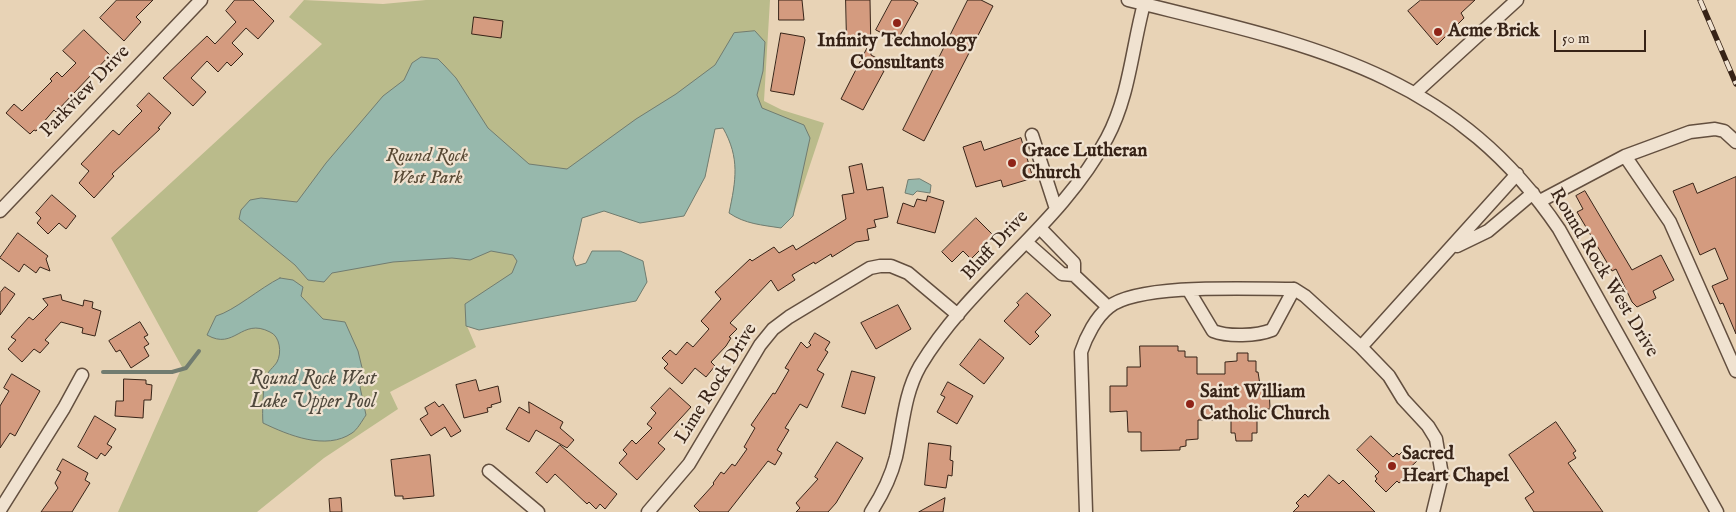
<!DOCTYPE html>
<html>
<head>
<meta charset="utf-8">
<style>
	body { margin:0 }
	#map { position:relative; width:1736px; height:512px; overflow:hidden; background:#e8d3b6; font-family:"IM FELL English",serif }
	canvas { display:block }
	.scale { position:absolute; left:1554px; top:30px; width:92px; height:22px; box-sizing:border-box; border:2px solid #372317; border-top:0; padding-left:6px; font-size:15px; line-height:18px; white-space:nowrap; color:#372317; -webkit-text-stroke:4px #f0e2d0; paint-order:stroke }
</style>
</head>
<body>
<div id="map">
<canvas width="1736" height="512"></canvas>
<div class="scale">50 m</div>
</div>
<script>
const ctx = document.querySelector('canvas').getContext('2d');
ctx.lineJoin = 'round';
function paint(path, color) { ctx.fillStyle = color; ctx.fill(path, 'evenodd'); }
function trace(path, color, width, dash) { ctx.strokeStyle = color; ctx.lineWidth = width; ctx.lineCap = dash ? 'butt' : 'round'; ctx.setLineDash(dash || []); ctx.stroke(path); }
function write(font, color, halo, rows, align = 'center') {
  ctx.font = font + ' "IM FELL English",serif'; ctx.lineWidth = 4.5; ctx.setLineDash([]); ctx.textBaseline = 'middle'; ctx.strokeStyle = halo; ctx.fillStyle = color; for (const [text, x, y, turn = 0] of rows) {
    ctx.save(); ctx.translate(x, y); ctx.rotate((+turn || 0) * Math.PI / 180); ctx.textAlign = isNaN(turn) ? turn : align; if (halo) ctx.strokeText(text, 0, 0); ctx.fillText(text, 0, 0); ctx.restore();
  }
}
paint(new Path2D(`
	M304 0 383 4 426 0H770L764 101 782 110 824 123 793 216 781 228C762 225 745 224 729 213 736 180 740 158 723 128L715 129 705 177 684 216 640 223 604 211 582 218 573 258 576 266 586 263 592 251H620L643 261 647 282 636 301 479 330 467 326 476 347 390 392 398 409 324 458 257 512H118L182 367 111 238 322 44 289 17Z`), '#babb8b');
const water = new Path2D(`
	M755 31 765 42 763 71 757 95 762 108 804 125 810 138 793 216 781 228C762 225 745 224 729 213 736 180 740 158 723 128L715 129 705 177 684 216 640 223 604 211 582 218 573 258 576 266 586 263 592 251H620L643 261 647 282 636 301 479 330 466 326 465 304 512 273 517 261 513 255 491 251 470 260 452 258 393 262 332 273 324 282 308 280 295 265 239 219 241 210 250 200 261 198 297 202 326 163 383 96 404 80 412 63 421 57 438 59 444 65 456 78 488 128 529 164 567 169 636 119 676 94 715 65 734 33Z
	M920 179 931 185 930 193 917 191 913 195 905 193 908 180Z
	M280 278 293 280 303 287 301 296 323 319 345 322 358 351 364 376 360 387 366 415C362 421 357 430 352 433 326 451 288 435 263 423 262 415 263 385 266 377 267 372 274 367 277 362 282 353 280 336 270 332 241 317 235 351 207 335L216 316C234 311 260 288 280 278Z`);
paint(water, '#97b8ac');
trace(water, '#717c70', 1);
trace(new Path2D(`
	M103 372H172L186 368 199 351`), '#717c70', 4);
const building = new Path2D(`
	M117 0H153L136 17 141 22 124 41 100 18Z
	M235 0H253L274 21 258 39 246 28 232 43 243 54 231 66 227 62 218 72 207 61 191 78 206 92 193 106 163 78 207 36 215 44 236 22 226 11Z
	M779 0H802L804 20H779Z
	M846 0H870L871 55 886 63 882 70 884 71 863 110 841 99 869 44H847Z
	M892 0H913L918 3 897 41 876 30Z
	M968 0H981L993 6 924 141 903 130Z
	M1421 0H1475L1461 13 1464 18 1437 45 1408 11Z
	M474 17 503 21 501 38 472 34Z
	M84 30 110 55 56 112 54 110 36 131 34 130 30 134 6 113 14 104 22 111 52 81 50 79 57 72 62 77 76 63 63 51Z
	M781 33 804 37 805 40 794 95 771 91Z
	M149 93 171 113 158 128 160 129 112 174 114 176 94 198 79 183 89 171 81 164 113 130 119 135 127 126 142 111 137 106Z
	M1021 138 1033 178 1003 187 1001 180 976 187 963 147 981 141 984 150Z
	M862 164 867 190 883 187 888 217 874 220 876 227 867 229 869 240 856 242 832 257 831 254 815 264 814 262 792 275 795 280 778 291 771 280 730 323 737 329 729 337 731 338 726 346 711 362 715 366 706 377 695 368 682 384 664 368 668 364 662 358 670 350 676 355 687 342 693 347 709 329 701 321 721 299 715 292 750 259 752 261 774 247 779 253 793 245 796 250 846 219 842 195 854 193 849 167Z
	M1736 177V334L1723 303 1720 304 1712 286 1728 279 1715 248 1700 255 1673 191 1693 183 1697 193Z
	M1585 191 1632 270 1661 255 1674 280 1653 291 1656 298 1637 307 1632 302 1616 269 1612 271 1577 212 1583 209 1576 196Z
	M52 195 76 216 66 229 59 223 48 234 37 223 41 218 36 213Z
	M928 196 944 201 935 233 897 223 903 203 914 207 917 199 926 201Z
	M976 218 994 236 971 259 963 251 952 262 942 252Z
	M18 233 48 256 46 259 50 271 40 267 36 273 24 264 19 272 0 258Z
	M5 287 15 294 0 315V293Z
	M1027 293 1051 315 1035 332 1039 336 1030 345 1004 321 1019 305 1017 303Z
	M61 295 62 300 83 306 84 300 93 302 92 308 101 311 95 336 82 333 83 328 61 322 45 340 49 343 40 353 34 349 22 362 8 349 16 340 11 337 29 317 33 320 48 305 43 299Z
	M898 305 911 329 876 349 861 323Z
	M140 322 148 335 144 337 149 344 144 347 149 356 131 368 120 350 116 352 109 341Z
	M815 333 830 342 825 350 828 352 817 370 824 374 807 408 800 404 785 428 789 430 777 450 782 453 775 465 768 461 728 512H700L694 506 714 484 713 483 721 472 724 474 732 464 735 466 747 449 744 447 755 428 751 425 773 393 775 394 789 370 785 368 801 342 807 348 811 345 809 343Z
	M980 339 1004 358 984 384 960 365Z
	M1140 346H1178V351H1185V357H1197V374H1225V362L1237 361V353H1248V361H1256V372H1258L1260 385H1269L1270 409H1261V415L1257 421V433H1252V441H1236L1235 433H1231V420H1198V439L1186 440V446L1180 447V450L1141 451V432H1128L1127 411 1110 412V386H1127V367H1140Z
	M852 371 875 377 865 414 842 407Z
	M12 374 40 391 15 436 10 433 0 448V406L9 391 4 388Z
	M124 379 146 380V384L152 385 151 400H144L143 418 115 416 116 401H123Z
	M476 380 479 391 498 386 501 402 491 405 492 407 487 408 488 412 464 418 456 385Z
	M948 382 973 396 957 424 937 412 945 397 941 395Z
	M670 388 691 407 658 443 665 449 637 480 619 463 627 454 623 450 632 440 636 444 652 428 647 424 656 413 651 408Z
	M435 402 439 407 443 404 461 431 451 437 445 427 431 436 420 419 428 414 425 408Z
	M529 402 563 422 560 428 574 440 567 448 536 430 529 442 506 429 519 407 529 413Z
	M95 416 116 429 107 444 112 447 105 456 101 453 97 459 78 447Z
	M1556 422 1576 451 1573 453 1576 458 1568 463 1603 512H1534L1525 498 1534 492 1509 455Z
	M1371 436 1393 457 1397 453 1399 455 1405 449 1417 461 1403 474 1406 477 1399 483 1397 481 1386 492 1375 481 1377 479 1375 476 1379 472 1357 450Z
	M837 442 863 458 836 503 828 512H796L800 508 796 503 818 479 815 477Z
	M929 443 951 446 950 460 953 461 952 476 948 475 946 488 925 485Z
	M560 445 617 494 605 509 600 504 596 509 589 502 587 504 555 474 547 483 536 473Z
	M430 455 434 496 403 499V496H395L391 460Z
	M63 459 88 473 85 480 90 483 72 512H41L58 488 55 483 61 472 57 470Z
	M1329 475 1339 484 1343 480 1375 512H1293L1299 506 1296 503 1305 494 1308 497Z
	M341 498 342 512H330L329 499Z
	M945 498 943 512H919Z`);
paint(building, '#d49b7f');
trace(building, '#372317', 1);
const minor = new Path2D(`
	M1128 0C1303 44 1450 68 1559 229L1717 512
	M1415 93 1517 0
	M1032 135 1056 209
	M1625 156 1670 222 1736 371
	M1540 201 1625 156 1690 132 1715 129 1724 131 1736 142
	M0 211 201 0
	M1040 228 1074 263V275
	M1026 242 1062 274 1074 275 1108 307
	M1457 246 1488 231 1533 193
	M1189 291 1213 331C1228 337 1257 336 1272 330L1294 289
	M1361 347 1517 174
	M489 471 538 512
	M0 510 64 408 82 375
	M648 512 689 464 760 345 773 329 789 317 870 268 880 266H891L908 273 958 315
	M871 512C882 495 891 477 896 457 903 426 904 394 920 366 971 281 1060 226 1107 138 1130 95 1132 46 1145 0
	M1086 512 1081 352C1086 337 1096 317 1109 307 1139 283 1252 289 1294 289L1305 296 1361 347 1389 376 1403 399 1428 426 1436 439 1442 475 1433 512`);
trace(minor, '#634f3f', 15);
trace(minor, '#f0e2d0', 12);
const rail = new Path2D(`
	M1700 0 1736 84`);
trace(rail, '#372317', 5.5);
trace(rail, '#f0e2d0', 4, [11]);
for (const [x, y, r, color] of [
	[897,23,5,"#8f2418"],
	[1438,32,5,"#8f2418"],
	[1012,163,5,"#8f2418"],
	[1190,404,5,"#8f2418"],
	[1392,466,5,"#8f2418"]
]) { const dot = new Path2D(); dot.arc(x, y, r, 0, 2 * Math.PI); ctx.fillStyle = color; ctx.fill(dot); trace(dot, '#f0e2d0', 2); }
write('bold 19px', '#372317', '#f0e2d0', [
	["Acme Brick",1448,32],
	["Infinity Technology",897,42,"center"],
	["Consultants",897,64,"center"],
	["Grace Lutheran",1022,152],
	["Church",1022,174],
	["Saint William",1200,393],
	["Catholic Church",1200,415],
	["Sacred",1402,455],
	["Heart Chapel",1402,477]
], 'left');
write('19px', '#372317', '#f0e2d0', [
	["Parkview Drive",86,92,-46],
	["Bluff Drive",996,246,-47],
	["Round Rock West Drive",1603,273,59],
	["Lime Rock Drive",717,384,-58]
]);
write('italic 19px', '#584934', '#f0e2d0', [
	["Round Rock",427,157],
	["West Park",427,179]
]);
write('italic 20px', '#4f483c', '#f0e2d0', [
	["Round Rock West",313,380],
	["Lake Upper Pool",313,403]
]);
</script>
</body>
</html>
